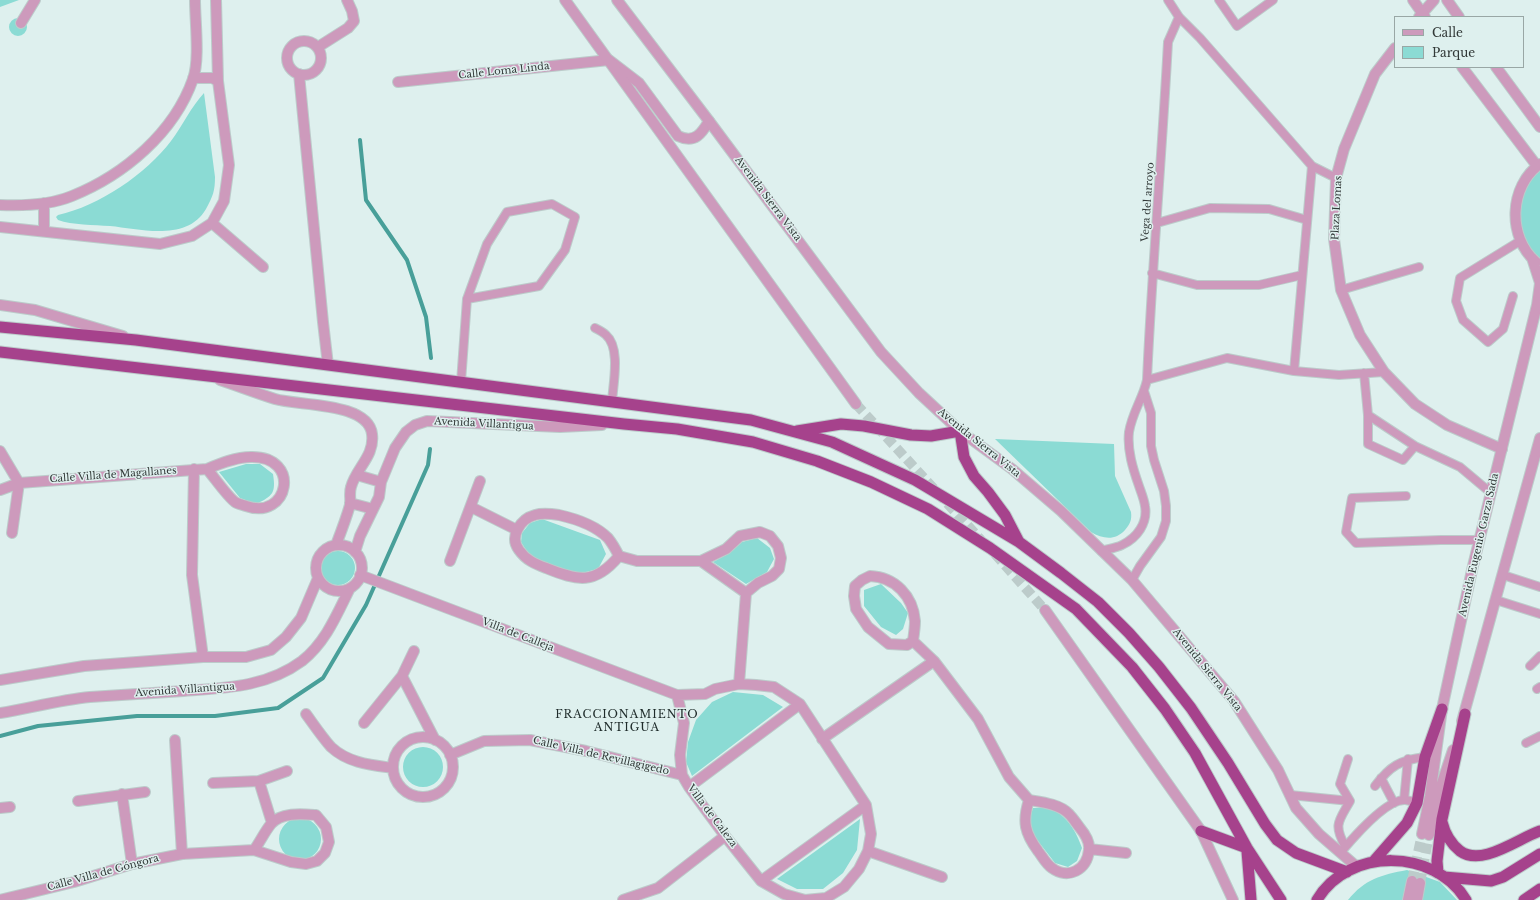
<!DOCTYPE html>
<html>
<head>
<meta charset="utf-8">
<style>
	body { margin:0 }
	#map { position:relative; width:1540px; height:900px; overflow:hidden; background:#def0ee; font-family:"Libre Baskerville",serif }
	canvas { display:block }
	.legend { position:absolute; left:1394px; top:16px; width:130px; height:52px; box-sizing:border-box; background:#def0ee; border:1px solid #99a7a5; margin:0; padding:5px 7px; list-style:none; font-size:12px; color:#323938 }
	.legend li { display:flex; align-items:center; gap:8px; height:20px }
	.legend b { width:20px; border:1px solid #99a7a5 }
</style>
</head>
<body>
<div id="map">
<canvas width="1540" height="900"></canvas>
<ul class="legend">
<li><b style="height:5px;background:#cd9abc"></b>Calle</li>
<li><b style="height:11px;background:#8bdbd4"></b>Parque</li>
</ul>
</div>
<script>
const ctx = document.querySelector('canvas').getContext('2d');
ctx.lineJoin = 'round';
function paint(path, color) { ctx.fillStyle = color; ctx.fill(path, 'evenodd'); }
function trace(path, color, width, dash) { ctx.strokeStyle = color; ctx.lineWidth = width; ctx.lineCap = dash ? 'butt' : 'round'; ctx.setLineDash(dash || []); ctx.stroke(path); }
function write(font, color, halo, rows, align = 'center') {
  ctx.font = font + ' "Libre Baskerville",serif'; ctx.lineWidth = 3; ctx.setLineDash([]); ctx.textBaseline = 'middle'; ctx.strokeStyle = halo; ctx.fillStyle = color; for (const [text, x, y, turn = 0] of rows) {
    ctx.save(); ctx.translate(x, y); ctx.rotate((+turn || 0) * Math.PI / 180); ctx.textAlign = isNaN(turn) ? turn : align; if (halo) ctx.strokeText(text, 0, 0); ctx.fillText(text, 0, 0); ctx.restore();
  }
}
paint(new Path2D(`
	M0 0H19L0 7Z
	M9 27a9 9 0 1 1 18 0a9 9 0 1 1-18 0Z
	M204 93 215 177C215 191 213 196 206 209 187 242 140 229 110 226 94 225 72 225 58 220L56 217 58 215C99 206 146 174 171 141 183 125 191 107 204 93Z
	M1540 168V260L1522 239 1518 203 1524 189Z
	M995 439 1114 444 1115 476 1131 512C1132 520 1130 524 1125 530 1115 541 1103 539 1091 532Z
	M246 464H260L273 474C276 493 273 496 256 504L240 498 219 472Z
	M542 519 600 540 606 554 598 569 578 574 531 558 521 542 522 533 530 523Z
	M757 538 770 548 774 559 767 572 746 584 713 562 728 554 742 542Z
	M321 568a17 17 0 1 1 34 0a17 17 0 1 1-34 0Z
	M881 584 901 603 908 613 903 629 896 635 881 627 864 606V590Z
	M733 692 763 695 783 707 692 776 686 762 688 742 696 720 712 702Z
	M403 767a20 20 0 1 1 40 0a20 20 0 1 1-40 0Z
	M1033 808C1038 808 1044 807 1049 808 1067 815 1076 831 1082 848L1077 861 1068 867 1055 863 1031 832 1029 820Z
	M279 839a21 21 0 1 1 42 0a21 21 0 1 1-42 0Z
	M860 819 857 850 843 873 823 889H797L777 879Z
	M1407 870 1440 882 1457 900H1348C1365 879 1381 875 1407 870Z`), '#8bdbd4');
trace(new Path2D(`
	M360 140 366 200 407 260 426 317 431 358
	M0 736 38 726 137 716H215L278 708 323 678 366 605 428 465 430 449`), '#489f99', 4);
trace(new Path2D(`
	M856 404 981 540
	M995 554 1045 610
	M1412 881 1422 834
	M1420 883 1429 835`), '#bccbca', 10, [10, 5]);
const service = new Path2D(`
	M1168 0 1179 17 1200 38 1312 166 1336 178
	M1219 0 1237 26 1273 0
	M1157 223 1210 208 1269 209 1307 220
	M1152 273 1197 285H1259L1302 275
	M1341 290 1419 267
	M1513 296 1503 329 1488 342 1463 320 1456 301 1460 278 1520 241
	M595 328C599 330 603 332 606 335 621 348 613 384 612 402
	M1294 371 1312 166
	M1364 373 1368 415V444L1403 460 1415 446
	M1147 380 1227 358 1294 371 1339 375 1384 372
	M461 382 467 299 487 244 507 212 552 204 575 217 565 250 539 286 467 299
	M1368 415 1415 446 1460 467 1491 493
	M1406 496 1352 498 1346 532 1356 543 1441 540H1479
	M1101 551C1108 549 1116 548 1122 545 1137 538 1148 523 1145 506 1144 499 1141 492 1139 486 1133 469 1127 450 1129 432 1132 413 1143 398 1147 380 1152 267 1162 155 1168 42L1179 17
	M1503 575 1540 587
	M1132 580 1140 566 1161 537 1166 521V506L1164 491 1154 460 1151 446V413L1144 391
	M1496 600 1540 614
	M1530 666 1540 656
	M1537 689 1540 687
	M1526 743 1540 736
	M1381 778 1394 803
	M1375 786C1390 766 1400 760 1425 757
	M1290 795 1350 801 1340 784 1348 759
	M1404 800 1408 759
	M1345 846C1333 824 1339 821 1350 801
	M1341 852C1352 839 1386 799 1405 800 1408 800 1413 802 1417 803`);
const pedestrian = new Path2D(`
	M175 740 182 854`);
const minor = new Path2D(`
	M1419 17 1434 0
	M21 23 35 0
	M287 58a17 17 0 1 1 34 0a17 17 0 1 1-34 0Z
	M318 47 348 28 354 21 352 11 347 0
	M1395 48 1375 74 1344 149 1336 178 1334 239 1341 290 1360 335 1384 372 1415 404 1447 425 1502 449
	M299 74 323 322 328 365
	M193 78H212L218 81
	M398 82 609 60 639 83 678 136C695 144 702 133 709 121
	M0 205C23 206 50 205 72 196 124 175 174 133 193 79 200 59 195 22 195 0
	M212 223 263 267
	M0 227 160 244 192 236 212 223 224 201 229 165 218 81 216 0
	M44 231V203
	M0 305 35 310 123 336
	M220 380C238 386 256 393 275 399 299 406 368 402 372 434 375 456 356 468 351 487 349 493 351 499 350 505 346 519 341 532 336 545
	M0 451 19 483 12 533
	M194 469 192 575 203 657
	M357 475 381 482
	M0 490 19 483 207 469C221 463 236 457 251 457 302 456 289 521 246 506 243 505 238 504 235 502 227 496 214 477 207 469
	M350 503 373 509
	M471 507 517 530
	M316 568a23 23 0 1 1 46 0a23 23 0 1 1-46 0Z
	M355 552 360 536 379 497 381 482 395 448 406 432 415 425 427 421 560 427 602 425
	M619 556C595 585 578 581 546 568 535 564 526 560 519 550 509 537 520 519 535 515 542 513 552 514 559 515 577 519 595 525 608 538 612 543 616 550 619 556L637 561H701L726 549 740 536 760 532 770 536 778 546 781 558 779 569 772 576 758 583 746 593 739 684
	M450 561 480 481
	M701 561 746 593
	M360 575 677 695 705 694 715 689 739 684 756 685 774 687 800 704 866 805 871 834 868 851 859 869 844 887 826 898 805 900 784 894 761 881 725 836 689 787 682 775 680 755 684 723 677 695
	M870 576C895 577 913 596 915 621 915 627 914 634 913 641L907 645 889 644 868 627 856 609 854 596 855 586 862 580Z
	M913 641 934 661 978 719 1009 777 1029 800C1041 802 1060 804 1069 814 1073 818 1076 823 1080 828 1085 834 1090 843 1089 850 1087 870 1068 880 1052 868 1046 864 1042 856 1038 851 1025 833 1022 822 1029 800
	M402 676 435 740
	M0 680 84 666 203 657H246L271 650 286 637 301 618 318 578
	M0 713C30 708 60 700 90 697 121 695 152 693 184 691 226 688 267 687 302 661 326 642 337 614 350 588
	M306 714C314 725 322 737 331 747 348 763 371 765 393 768
	M364 723 402 676 414 651
	M393 767a30 30 0 1 1 60 0a30 30 0 1 1-60 0Z
	M822 739 934 661
	M450 755 484 741 530 740 586 751 682 775
	M259 781 272 823
	M213 783 259 781 287 771
	M689 787 800 704
	M122 794 132 864
	M78 801 145 792
	M0 808 10 807
	M1089 849 1126 853
	M868 851 942 877
	M761 881 866 805
	M0 900 74 882 132 864 182 854 254 850 291 862 306 864 317 861 325 853 329 842 326 827 316 815C302 814 281 812 271 824 265 831 260 842 254 850
	M623 900 658 888 725 836`);
const tertiary = new Path2D(`
	M565 0 856 404
	M617 0 709 121 881 352 919 393 960 431 1012 469 1061 511 1132 580 1234 701 1278 770 1296 808 1319 834 1357 867
	M1413 0 1425 17
	M1447 0 1459 17
	M1462 67 1537 166
	M1496 67 1540 127
	M1536 262C1507 237 1509 186 1540 164
	M1045 610 1201 831 1233 900
	M1462 721 1540 438
	M1422 834 1430 796 1442 709 1472 570 1537 305 1540 283 1532 258
	M1429 835 1437 798 1453 750
	M1408 900 1412 881
	M1417 900 1420 883`);
const trunk = new Path2D(`
	M0 327 136 340 751 420 832 442 915 480 1019 542 1061 573 1098 602 1129 633 1159 667 1191 708 1228 763 1265 824 1277 840 1296 853 1347 872
	M0 352 624 424 677 429 753 442 817 461 871 482 928 509 990 548 1076 609 1132 667 1165 709 1195 753 1247 848 1281 900
	M797 431 841 424 864 426 911 435 931 436 960 431 964 457 974 476 988 492 1005 515 1019 542
	M1442 822C1445 834 1450 843 1460 851 1482 867 1517 839 1540 831
	M1201 831 1247 848
	M1247 851 1251 900
	M1373 862 1407 823 1417 803 1425 757 1442 709
	M1438 873 1437 861 1442 819 1465 714
	M1444 877 1491 881 1503 877 1540 854
	M1317 900C1348 847 1435 848 1466 900
	M1524 900 1540 889`);
trace(service, '#bccbca', 10);
trace(pedestrian, '#bccbca', 12);
trace(minor, '#bccbca', 12);
trace(tertiary, '#bccbca', 12);
trace(trunk, '#bccbca', 13);
trace(service, '#cd9abc', 8);
trace(pedestrian, '#cd9abc', 10);
trace(minor, '#cd9abc', 10);
trace(tertiary, '#cd9abc', 10);
trace(trunk, '#a6428c', 11);
write('10px', '#323938', '#def0ee', [
	["Calle Loma Linda",504,71,-6],
	["Avenida Sierra Vista",768,199,53],
	["Vega del arroyo",1148,202,-86],
	["Plaza Lomas",1337,208,-87],
	["Avenida Villantigua",484,424,3],
	["Avenida Sierra Vista",979,443,39],
	["Calle Villa de Magallanes",113,475,-4],
	["Avenida Eugenio Garza Sada",1479,545,-77],
	["Villa de Calleja",518,635,21],
	["Avenida Sierra Vista",1207,670,51],
	["Avenida Villantigua",185,690,-4],
	["Calle Villa de Revillagigedo",601,756,13],
	["Villa de Caleza",712,816,53],
	["Calle Villa de Góngora",103,873,-15]
]);
ctx.letterSpacing = '1px';
write('11px', '#1f2c2b', '#def0ee', [
	["FRACCIONAMIENTO",627,715],
	["ANTIGUA",627,728]
]);
ctx.letterSpacing = '0px';
</script>
</body>
</html>
